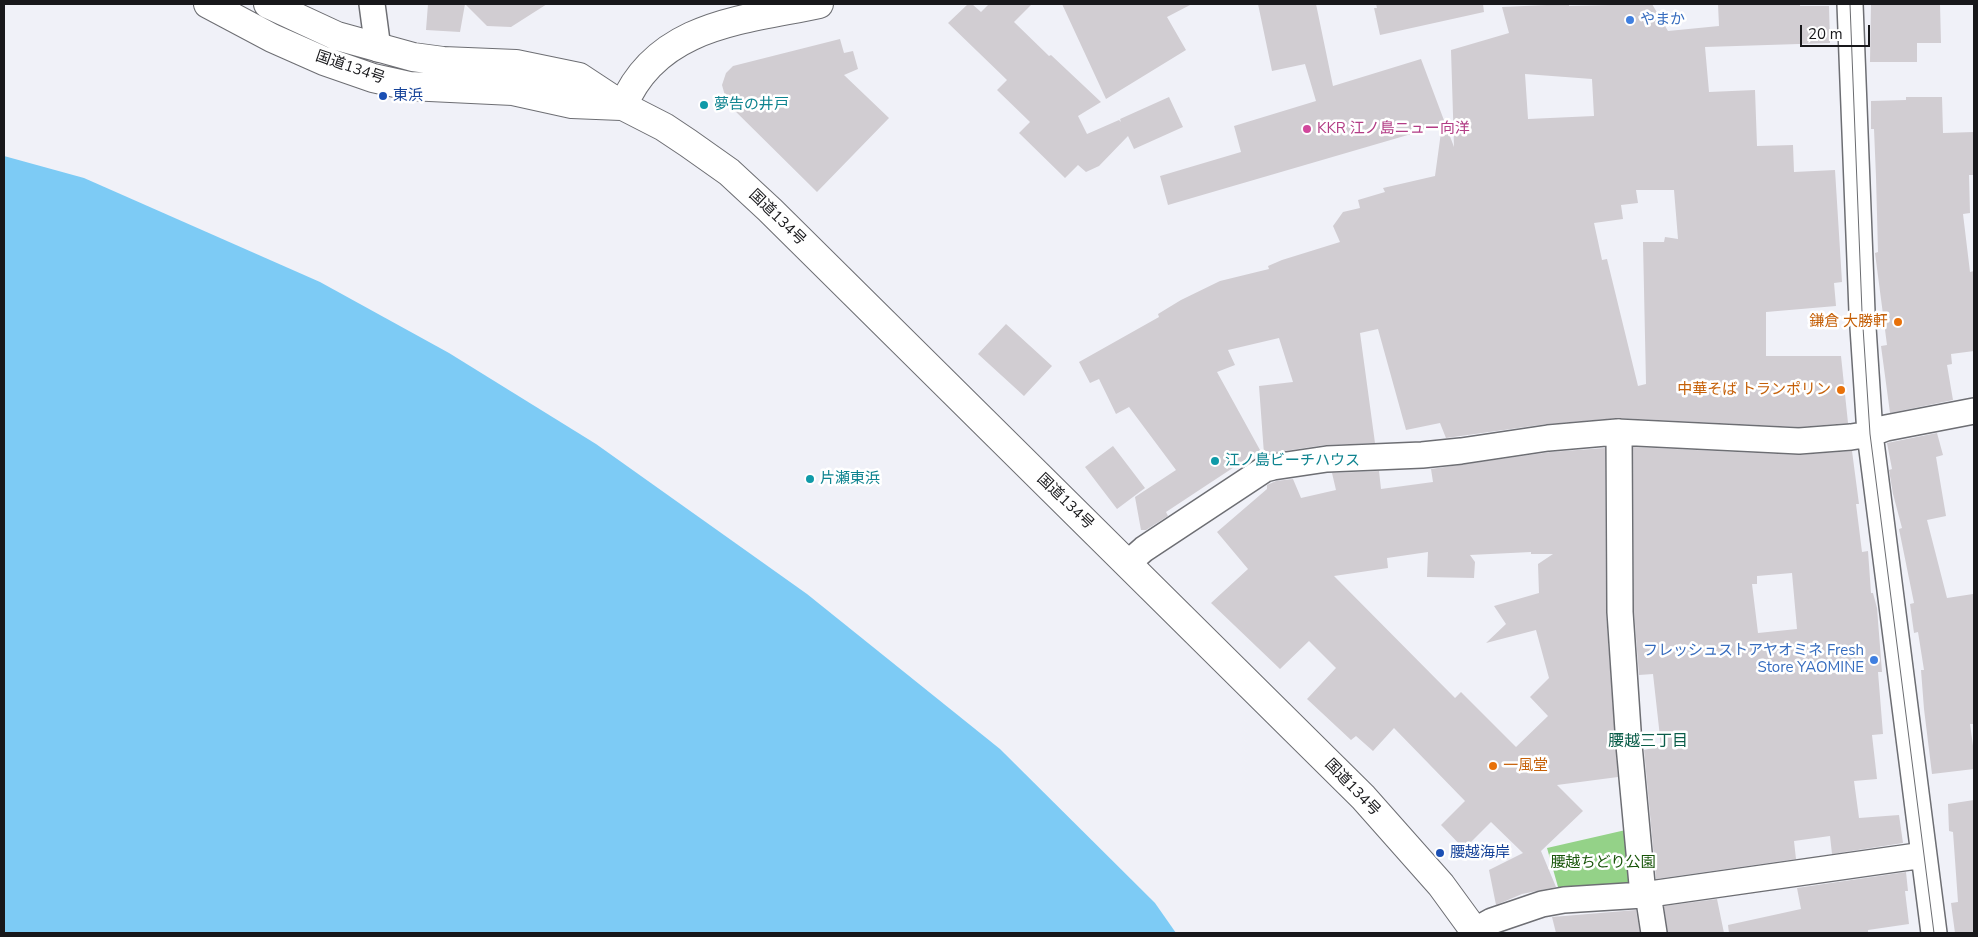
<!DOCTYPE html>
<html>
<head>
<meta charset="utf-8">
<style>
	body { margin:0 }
	#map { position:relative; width:1978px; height:937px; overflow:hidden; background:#f0f1f8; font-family:"Nunito Sans",sans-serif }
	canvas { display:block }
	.frame { position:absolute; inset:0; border:5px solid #18181b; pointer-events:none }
	.scale { position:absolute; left:1800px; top:25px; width:70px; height:22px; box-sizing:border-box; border:2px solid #18181b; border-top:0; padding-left:6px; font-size:15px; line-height:18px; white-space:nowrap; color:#18181b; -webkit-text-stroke:4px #fff; paint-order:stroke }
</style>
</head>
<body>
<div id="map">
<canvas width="1978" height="937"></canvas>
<div class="frame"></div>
<div class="scale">20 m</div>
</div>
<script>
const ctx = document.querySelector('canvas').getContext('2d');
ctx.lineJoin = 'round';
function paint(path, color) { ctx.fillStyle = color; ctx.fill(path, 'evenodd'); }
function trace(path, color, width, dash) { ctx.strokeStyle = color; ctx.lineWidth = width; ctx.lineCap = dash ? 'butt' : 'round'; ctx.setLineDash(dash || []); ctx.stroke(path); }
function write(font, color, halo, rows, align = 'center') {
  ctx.font = font + ' "Nunito Sans","Noto Sans JP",sans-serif'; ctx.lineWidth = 5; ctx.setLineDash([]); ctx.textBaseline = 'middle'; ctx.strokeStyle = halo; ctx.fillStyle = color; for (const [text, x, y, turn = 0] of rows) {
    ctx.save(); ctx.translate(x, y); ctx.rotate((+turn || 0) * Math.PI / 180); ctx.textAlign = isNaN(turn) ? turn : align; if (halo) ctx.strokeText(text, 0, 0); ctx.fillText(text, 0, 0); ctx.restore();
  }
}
paint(new Path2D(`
	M1630 829 1635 883 1560 894 1547 848Z`), '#94d288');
paint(new Path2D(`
	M4 156 84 178 320 282 449 353 596 444 807 594 1000 749 1155 903 1176 933H4Z`), '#7dcbf5');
paint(new Path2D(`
	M428 4H547L511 27 487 26 465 4 460 32 426 30Z
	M968 4H972L981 12 989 4H1032L1014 22 1049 56 1051 55 1101 102 1078 116 1087 134 1119 120 1121 122 1120 119 1169 97 1183 127 1134 149 1128 136 1099 166 1086 172 1078 165 1065 178 1019 133 1030 122 997 90 1007 80 948 23Z
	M1062 4H1192L1167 17 1186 50 1106 99Z
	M1258 4H1316L1333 86 1421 59 1454 147 1451 50 1509 33 1502 7 1569 4V6L1652 4 1668 31 1719 26 1718 4H1800V6H1829L1830 43 1705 47 1709 92 1755 90 1757 146 1793 145 1794 172 1835 170 1842 282 1834 283 1836 306 1766 312V356H1841L1848 423 1799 427 1618 418 1547 424 1446 438 1440 423 1406 430 1378 329 1360 333 1375 443 1325 445 1264 454 1259 386 1293 382 1279 338 1228 350 1235 365 1217 372 1260 450 1166 512 1168 516 1146 530H1141L1135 497 1176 470 1129 407 1116 414 1099 379 1090 383 1079 362 1159 317 1158 314 1181 300 1220 281 1269 269 1268 266 1282 260 1340 242 1333 226 1343 212 1360 208 1358 200 1385 192 1383 188 1435 176 1442 125 1168 205 1160 176 1241 152 1234 126 1316 101 1305 64 1272 71ZM1525 74 1592 79 1594 116 1528 119ZM1636 190H1674L1678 239 1665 237 1664 242H1643L1646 384 1638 386 1607 259 1602 260 1594 223 1623 219 1621 205 1638 203Z
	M1376 4H1483L1484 12 1380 35 1374 8H1377Z
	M1871 4H1940L1941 43H1917V62H1870Z
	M840 39 844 53 853 51 858 69 844 75 889 118 817 192 727 103 722 85 726 73 733 66Z
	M1906 97H1942L1943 133 1974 132V175H1969L1970 213 1963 214 1970 272 1974 271V351L1951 354 1952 364 1947 365 1953 400 1890 413 1881 346 1887 345 1875 253 1878 252 1876 177 1874 129H1871V101L1906 100Z
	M1006 324 1052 366 1024 396 978 354Z
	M1937 433 1943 455 1936 457 1946 516 1927 520 1947 598 1973 594 1974 605V724H1970L1974 753V769L1932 774 1924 709 1921 670H1924L1918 632 1914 633 1910 604 1914 603 1899 529 1902 528 1893 494 1889 470 1892 469 1887 443Z
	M1113 446 1145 488 1117 509 1085 467Z
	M1633 447 1798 455 1852 451 1859 504H1856L1862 552 1868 551 1871 593H1873L1877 608 1882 672H1878L1883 734 1872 735 1877 779 1854 781 1859 818 1899 815 1903 843 1832 854 1830 836 1794 841 1796 859 1656 879 1644 750 1661 746 1653 674 1639 675 1634 611ZM1792 573 1797 629 1758 633 1752 584H1757V576Z
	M1605 448 1606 613 1618 777 1557 785 1583 811 1541 851 1556 887 1522 894 1496 905 1489 870 1523 853 1491 822 1464 849 1441 825 1465 801 1394 728 1373 751 1356 736 1351 740 1307 699 1336 668 1309 641 1280 669 1211 603 1248 569 1217 532 1267 489V485L1276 481 1293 479 1301 498 1336 490 1332 473 1379 471 1381 489 1433 482 1431 469 1550 452ZM1428 552 1427 577 1474 578 1475 562 1470 555 1531 552V554H1553L1538 564 1539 593 1494 606 1506 624 1486 643 1536 630 1549 678 1530 697 1548 716 1516 747 1461 692 1455 698 1334 576 1388 568 1387 558Z
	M1974 800V933H1955L1951 903 1958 902 1953 832 1949 831 1948 804Z
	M1906 872 1908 891H1905L1909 924 1868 930V933H1729L1728 925 1801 909 1797 888Z
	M1717 899 1724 933H1668L1664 906Z
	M1636 910 1640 933H1556L1552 917Z`), '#d1cdd2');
const minor = new Path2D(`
	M372 4 378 49
	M1850 4 1862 312 1870 434 1934 933
	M1619 432 1620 612 1629 745 1643 895
	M1127 564 1144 549 1265 469 1273 467 1327 459 1422 455 1461 451 1548 438 1617 432 1799 441 1851 437 1870 434 1886 428 1974 411
	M1648 894 1654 933
	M1474 931 1492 921 1542 904 1564 900 1643 895 1924 855`);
const highway = new Path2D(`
	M208 4 272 38 324 61 373 78 409 86 513 91 572 104 621 106
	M268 4 337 36 413 57 443 61 516 64 579 77 623 106 664 127 688 143 729 172 770 210 1363 797 1441 885 1476 933
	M623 106C657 24 744 20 819 4`);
trace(minor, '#6d6e73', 28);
trace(highway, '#6d6e73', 30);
trace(minor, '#fff', 25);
trace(highway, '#fff', 28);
trace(new Path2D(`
	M1850 4 1862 312 1870 434 1934 933`), '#6b6c70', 1);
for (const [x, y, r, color] of [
	[1630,20,5,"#3f7fe0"],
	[383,96,5,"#1a4fb4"],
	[704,105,5,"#0f9aa8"],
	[1307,129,5,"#d1479c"],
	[1898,322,5,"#e8710a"],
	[1841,390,5,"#e8710a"],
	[1215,461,5,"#0f9aa8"],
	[810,479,5,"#0f9aa8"],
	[1874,660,5,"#3f7fe0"],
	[1493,766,5,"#e8710a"],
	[1440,853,5,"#1a4fb4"]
]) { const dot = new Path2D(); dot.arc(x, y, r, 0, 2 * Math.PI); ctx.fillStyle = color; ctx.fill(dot); trace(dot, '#fff', 2); }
write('15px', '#366cbe', '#fff', [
	["やまか",1640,20],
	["フレッシュストアヤオミネ Fresh",1864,651,"right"],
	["Store YAOMINE",1864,668,"right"]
], 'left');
write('15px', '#18181b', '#fff', [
	["国道134号",350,68,19],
	["国道134号",777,218,44],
	["国道134号",1065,502,44],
	["国道134号",1352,788,46]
]);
write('15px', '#164399', '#fff', [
	["東浜",393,96],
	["腰越海岸",1450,853]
], 'left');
write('15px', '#0d838f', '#fff', [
	["夢告の井戸",714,105],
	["江ノ島ビーチハウス",1225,461],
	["片瀬東浜",820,479]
], 'left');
write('15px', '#b23c85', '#fff', [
	["KKR 江ノ島ニュー向洋",1317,129]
], 'left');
write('15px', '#c56008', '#fff', [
	["鎌倉 大勝軒",1888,322],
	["中華そば トランポリン",1831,390],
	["一風堂",1503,766,"left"]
], 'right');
write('15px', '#175408', '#fff', [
	["腰越ちどり公園",1603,863]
]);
write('16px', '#0a5d49', '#fff', [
	["腰越三丁目",1648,742]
]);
</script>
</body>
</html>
